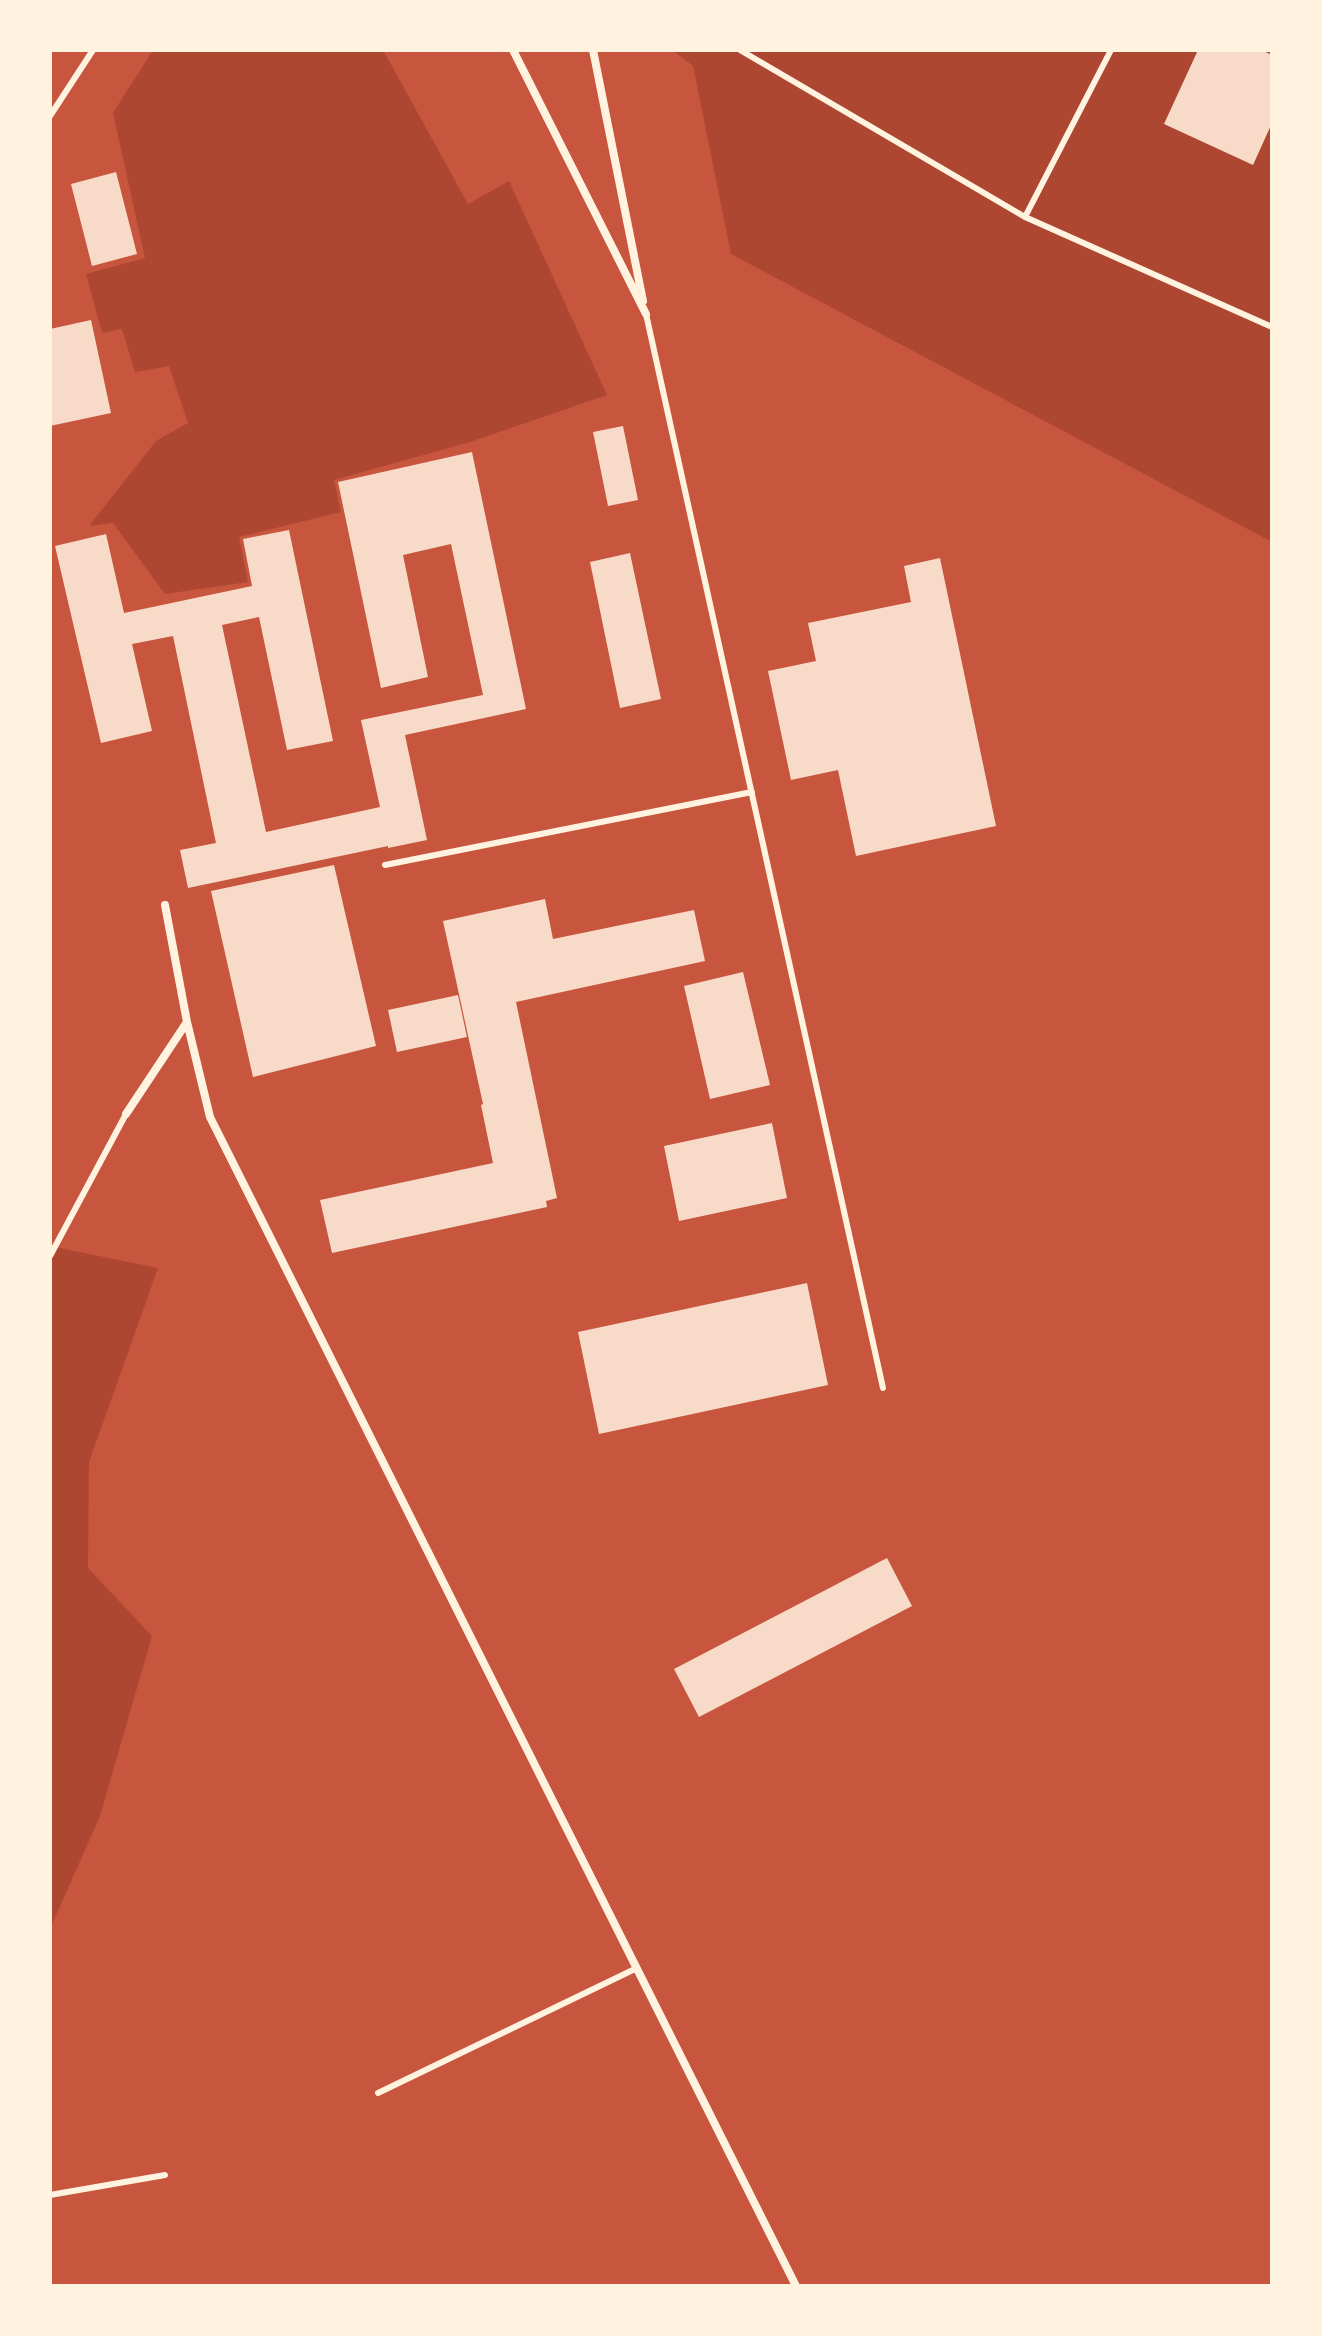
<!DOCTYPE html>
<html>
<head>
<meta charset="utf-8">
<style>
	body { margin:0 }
	#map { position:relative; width:1322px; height:2336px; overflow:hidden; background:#c8553d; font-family:Raleway,sans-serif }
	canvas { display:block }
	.frame { position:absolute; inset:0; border:52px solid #fff3e0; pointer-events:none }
</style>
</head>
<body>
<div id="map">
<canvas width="1322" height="2336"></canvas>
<div class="frame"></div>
</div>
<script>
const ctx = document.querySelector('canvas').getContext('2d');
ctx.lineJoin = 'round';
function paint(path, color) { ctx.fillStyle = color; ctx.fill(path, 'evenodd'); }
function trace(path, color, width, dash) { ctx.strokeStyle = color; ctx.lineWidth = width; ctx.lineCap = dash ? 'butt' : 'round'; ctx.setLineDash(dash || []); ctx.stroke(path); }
paint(new Path2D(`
	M153 50H383L468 204 509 181 607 395 470 442 334 480 341 512 239 537 248 582 165 594 113 523 89 526 156 441 188 423 169 366 135 372 122 329 102 333 86 274 145 258 113 113Z
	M672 50H1272V542L731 254 693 66Z
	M50 1246 158 1268 89 1462 88 1568 152 1636 100 1816 50 1929Z`), '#ae4732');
paint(new Path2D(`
	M1198 50H1261L1272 55V123L1253 165 1164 124Z
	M116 172 137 254 92 266 71 184Z
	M91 320 111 413 50 426V329Z
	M623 426 638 500 608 506 593 432Z
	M472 452 526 709 405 735 427 840 388 848V846L188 888 180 850 216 843 173 636 132 644 152 731 101 743 55 546 106 534 124 613 252 586 243 539 289 530 333 741 287 750 259 617 222 625 266 832 380 807 361 720 483 695 451 544 403 555 428 677 381 688 338 482Z
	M630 553 661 699 620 708 590 562Z
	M940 558 996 826 856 856 838 770 791 780 768 671 816 661 808 623 911 602 904 566Z
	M334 865 376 1046 253 1077 211 891Z
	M545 899 553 939 694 910 705 961 516 1002 557 1198 546 1201 547 1207 332 1253 320 1200 493 1163 481 1105 483 1104 443 921Z
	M743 972 770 1085 710 1099 684 986Z
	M458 995 467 1037 397 1052 388 1010Z
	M772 1123 787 1198 679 1221 664 1146Z
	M807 1283 828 1385 599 1434 578 1332Z
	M887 1558 912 1606 699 1717 674 1669Z`), '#f7dbc8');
trace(new Path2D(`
	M740 50 1025 217 1272 327
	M50 116 93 50
	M1025 217 1111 50
	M646 314 883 1388
	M385 865 752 792
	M50 1256 126 1114
	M378 2093 637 1968
	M50 2195 165 2175`), '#fff3e0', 6);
trace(new Path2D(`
	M513 50 646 314
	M593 50 643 301
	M187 1022 210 1117 796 2286
	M126 1114 187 1022 165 905`), '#fff3e0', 8);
</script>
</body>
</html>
